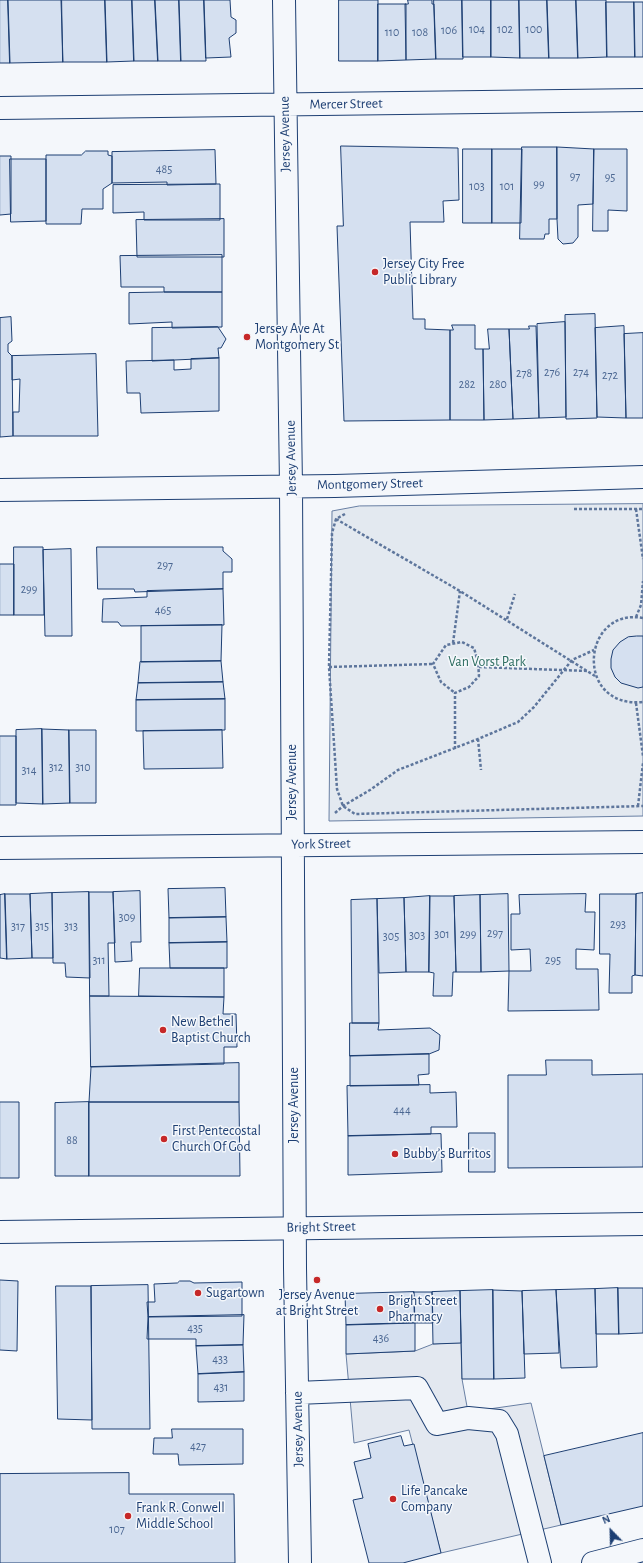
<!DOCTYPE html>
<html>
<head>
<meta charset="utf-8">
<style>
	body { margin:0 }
	#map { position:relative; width:643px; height:1563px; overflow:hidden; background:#f4f7fb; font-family:"Alegreya Sans",sans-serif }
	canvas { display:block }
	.north { position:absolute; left:591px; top:1511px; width:40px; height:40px; -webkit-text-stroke:3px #f4f7fb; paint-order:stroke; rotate:337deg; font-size:11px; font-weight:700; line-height:16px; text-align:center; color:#1d3f73 }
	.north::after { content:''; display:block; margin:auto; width:14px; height:18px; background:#1d3f73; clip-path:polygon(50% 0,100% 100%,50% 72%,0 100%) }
</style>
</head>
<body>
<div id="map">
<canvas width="643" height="1563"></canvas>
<div class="north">N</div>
</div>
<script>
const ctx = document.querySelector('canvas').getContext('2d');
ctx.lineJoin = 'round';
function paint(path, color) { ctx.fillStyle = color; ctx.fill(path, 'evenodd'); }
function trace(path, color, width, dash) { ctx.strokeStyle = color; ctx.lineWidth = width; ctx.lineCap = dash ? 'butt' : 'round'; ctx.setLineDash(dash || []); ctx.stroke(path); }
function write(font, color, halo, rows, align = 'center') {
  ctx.font = font + ' "Alegreya Sans",sans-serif'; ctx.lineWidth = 3; ctx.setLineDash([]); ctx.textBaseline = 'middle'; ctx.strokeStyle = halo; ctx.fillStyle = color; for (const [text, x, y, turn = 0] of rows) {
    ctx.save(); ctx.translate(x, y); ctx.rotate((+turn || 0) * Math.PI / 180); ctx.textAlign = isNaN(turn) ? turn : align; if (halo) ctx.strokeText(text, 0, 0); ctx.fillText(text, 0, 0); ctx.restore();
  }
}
const green = new Path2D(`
	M643 504V816L329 821 332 511 359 506Z`);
paint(green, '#e3e9f0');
trace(green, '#687fa3', 1);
const parking = new Path2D(`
	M461 1343 462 1379 468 1412 531 1403 561 1525 441 1553 409 1430 354 1443 346 1354 415 1351 433 1344Z`);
paint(parking, '#e3e8f0');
trace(parking, '#687fa3', 1);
const building = new Path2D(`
	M0 0H8L10 63H0Z
	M8 0H61L63 62 10 63Z
	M62 0H105L107 62H63Z
	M105 0H132L134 61 107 62Z
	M132 0H155L158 61H134Z
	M155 0H179L181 61H158Z
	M179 0H204L206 61H181Z
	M204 0H230L231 17 236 20V33L229 38 231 57 206 58Z
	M339 0H378V61H339Z
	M408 0H432V4H434L436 59 406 60 405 4H408Z
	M434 0H462L463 59H436Z
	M462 0H491V57H463Z
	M491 0H519L520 58 491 57Z
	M519 0H547L549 58H520Z
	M547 0H576L578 58H549Z
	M576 0H606L607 57 578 58Z
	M606 2H634L635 57H607Z
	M634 2H643V57H635Z
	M378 4H406V60L378 61Z
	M341 146 458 148 459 200 443 201 444 222H410L413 319H425V329L450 330V420L344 421 337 226H343Z
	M522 147H557V219H549V234H545L544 239H520Z
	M557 147 594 149 593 204 578 205V237L573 243 563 244 558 239 557 219Z
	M463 149H492V223H463Z
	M492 149H522L521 223H492Z
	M594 149H627V211L608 210V231H593Z
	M215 150 216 184 167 185V182L112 183V152Z
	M86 151H108V155L112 156V183L103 189V209H82L81 224H46V155H81Z
	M0 156H11V214L0 215Z
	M10 159H46V221L11 222Z
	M216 184H220V220H144V212L113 213V185Z
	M224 219V257H137L136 220Z
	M222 255V292H164V287H121L120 256Z
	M164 292H222V327L172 328V322L129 324V293Z
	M595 314 597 418 566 419 565 315Z
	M11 317 12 341 8 344V352L12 356 13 436 0 437V318Z
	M565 322 566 417 539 418 537 324Z
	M452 325H475V349H483L484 420H450V330H453Z
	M529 326H536L539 418 513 419 509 329H529Z
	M624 326 626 418 597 417 595 328Z
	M218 327 226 339 221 348H218L219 358 152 361V328Z
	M488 329H509L513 419 484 420 483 349H489Z
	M643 333V418H626L624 334Z
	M96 354 98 436H13V412H19L20 379 12 380V356Z
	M219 358V411L141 413 140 393H127L126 361 174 360V370L191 369V359Z
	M14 547H43L44 615H14Z
	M97 547H223V551L232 559V572H223V589L135 592 134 589H98Z
	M71 549 72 636H45L43 550Z
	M0 564H14V615H0Z
	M223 589 224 625 121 626 118 622H102L103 599 147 597V591Z
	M222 625 221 661 141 662V626Z
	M637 636H643V687L638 688 621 683 615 677 611 668V659L613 650 620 642 628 637Z
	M221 661 223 682 138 683 140 662Z
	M223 682 225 699 136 700 138 683Z
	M225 699V730L136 731V700Z
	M42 729 69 730 70 803 43 804Z
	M42 729 43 804 16 803V730Z
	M69 730H96V803H70Z
	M222 730 223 768 144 769 143 731Z
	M0 736H16V805H0Z
	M225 888 226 917 169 918 168 889Z
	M140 891 141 942H131L132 961 115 962 113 892Z
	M89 892H113L115 943H108L109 996H90Z
	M89 892 90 978 66 977 65 963H53L52 893Z
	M52 893 53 958H32L30 894Z
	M643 893V976L635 975 636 894Z
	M5 894H30L32 958 7 959Z
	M5 894 7 959 0 958V895Z
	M508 894 509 971 481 972 480 895Z
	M586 894 585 912H595L594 950 576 949V969H598L599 1010 508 1011 509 971H531L530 949 511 950V914H520L519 895Z
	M600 894H636L635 975 632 976V993H609L610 954H600Z
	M480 895 481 972H456L454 896Z
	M430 896H454L456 972H453L452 996H433L434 973 429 972Z
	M430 896 429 972H406L404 898Z
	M404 898 406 972 379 973 377 899Z
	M377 899 379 1023H352L351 900Z
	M226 917 227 942 169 943V918Z
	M227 942V968H170L169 943Z
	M140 968H224V997L139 996Z
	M90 996 224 997 223 1014H236L237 1047H224V1064L91 1067Z
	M350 1023H379L378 1030 430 1028 440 1035 439 1050 429 1054 350 1056Z
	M429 1054V1074L418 1075 419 1085 350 1086V1056Z
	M546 1060H592V1075L643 1074V1167L508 1168V1075H546Z
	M239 1063V1102H89L91 1067Z
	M430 1085V1093L456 1092 457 1127H431V1134L348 1136 347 1086Z
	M0 1102H19V1178H0Z
	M89 1102H239L240 1176H89Z
	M89 1102V1176H55V1103Z
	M469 1133H495V1172H469Z
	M441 1134 442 1172 348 1175V1136Z
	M0 1280 18 1281 17 1351 0 1350Z
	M180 1281H190L194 1283 242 1282V1316L148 1317 147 1302H155L154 1284 177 1283Z
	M148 1285 150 1429H92L91 1286Z
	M56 1286H91L92 1420 58 1419Z
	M618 1288 619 1334H596L595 1289Z
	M618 1288H643V1333L619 1334Z
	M595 1289 597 1367 561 1368 556 1290Z
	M493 1290 494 1379H462L460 1291Z
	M493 1290 522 1291 525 1378 494 1379Z
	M556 1290 559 1353 524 1354 522 1291Z
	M460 1291 461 1343 433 1344 432 1292Z
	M414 1292 415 1323 346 1325 345 1294Z
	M414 1292H432L433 1323H415Z
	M244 1315 243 1345 196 1346V1339H147L148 1317Z
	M415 1323V1351L346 1354V1325Z
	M243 1345 244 1372 198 1374 196 1346Z
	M244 1372V1401L198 1402V1374Z
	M172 1429H243V1464L179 1465 178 1454H153L154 1438H172Z
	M643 1433V1506L561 1525 544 1456Z
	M401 1436 404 1446 414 1444 441 1553 403 1563H369L353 1500 363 1498 354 1462 371 1458 368 1444Z
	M129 1473V1494H234L235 1563H0V1474Z`);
paint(building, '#d5e0f0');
trace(building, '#1d3f73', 1);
const minor = new Path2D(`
	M284 0 291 486 295 1268 300 1563
	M0 108 643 100
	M0 490 335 486 643 477
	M0 848 643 842
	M0 1232 643 1224
	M297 1393 417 1388 437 1424 468 1418 499 1421 507 1434 540 1563`);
const major = new Path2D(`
	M593 1563 643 1550`);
trace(minor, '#1d3f73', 24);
trace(major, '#1d3f73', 24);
trace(new Path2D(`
	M574 509H643
	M636 509 643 559
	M345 514 336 519 332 533 329 667 337 789 343 806 355 814 643 806
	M336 519 460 591 595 676
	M636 617 641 605 643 581
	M643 618C581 607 574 709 643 702
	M507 619 515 594
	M453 643 460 591
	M329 667 433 664
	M479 667 588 671
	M636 703 643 756
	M478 739 481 770
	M455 749V693L469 687 479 676 478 662 474 648 462 642 446 645 433 664 441 682 455 693
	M638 806 643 763
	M335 813 343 806 370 790 398 770 478 739 518 722 534 707 572 660 594 650`), '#5e769c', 2.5, [3, 2]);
trace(minor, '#f4f7fb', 22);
trace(major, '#f4f7fb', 22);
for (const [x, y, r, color] of [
	[375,272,4,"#c62828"],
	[247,337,4,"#c62828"],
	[163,1030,4,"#c62828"],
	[164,1139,4,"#c62828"],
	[395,1154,4,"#c62828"],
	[317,1280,4,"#c62828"],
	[198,1293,4,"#c62828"],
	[380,1309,4,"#c62828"],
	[393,1499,4,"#c62828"],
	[128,1516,4,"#c62828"]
]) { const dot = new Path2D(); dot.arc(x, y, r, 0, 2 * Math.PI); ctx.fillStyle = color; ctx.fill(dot); trace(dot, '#f4f7fb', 1.5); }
write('12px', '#4b6792', null, [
	["104",477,29],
	["102",505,29],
	["100",534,29],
	["106",449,30],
	["110",392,32],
	["108",420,32],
	["485",164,169],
	["97",575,176],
	["95",610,177],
	["99",539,184],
	["103",477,186],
	["101",507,186],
	["276",552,372],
	["274",581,372],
	["278",524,373],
	["272",610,375],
	["282",467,384],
	["280",498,384],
	["297",165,565],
	["299",29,589],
	["465",163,610],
	["312",56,767],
	["310",83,767],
	["314",29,770],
	["309",127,917],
	["293",618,924],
	["317",18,926],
	["315",42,926],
	["313",71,926],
	["297",495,933],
	["301",442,934],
	["299",468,934],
	["303",417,935],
	["305",391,936],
	["311",99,960],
	["295",553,960],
	["444",402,1110],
	["88",72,1140],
	["435",195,1328],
	["436",381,1338],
	["433",220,1359],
	["431",221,1387],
	["427",198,1446],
	["107",117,1529]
]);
write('14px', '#1d3f73', '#f4f7fb', [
	["Mercer Street",346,104,-1],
	["Jersey Avenue",285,134,-91],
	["Jersey Avenue",291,458,-91],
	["Montgomery Street",370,484,-1],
	["Jersey Avenue",292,782,-90],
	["York Street",321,844,-1],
	["Jersey Avenue",294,1105,-90],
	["Bright Street",321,1227,-1],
	["Jersey Avenue",298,1429,-91]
]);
write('14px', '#1d3f73', '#f4f7fb', [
	["Jersey City Free",383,264],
	["Public Library",383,280],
	["Jersey Ave At",255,329],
	["Montgomery St",255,345],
	["New Bethel",171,1022],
	["Baptist Church",171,1038],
	["First Pentecostal",172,1131],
	["Church Of God",172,1147],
	["Bubby’s Burritos",403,1154],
	["Sugartown",206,1293],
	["Jersey Avenue",317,1295,"center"],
	["at Bright Street",317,1311,"center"],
	["Bright Street",388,1301],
	["Pharmacy",388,1317],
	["Life Pancake",401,1491],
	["Company",401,1507],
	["Frank R. Conwell",136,1508],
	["Middle School",136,1524]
], 'left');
write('14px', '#2c6c60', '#f4f7fb', [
	["Van Vorst Park",487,662]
]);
</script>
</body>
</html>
